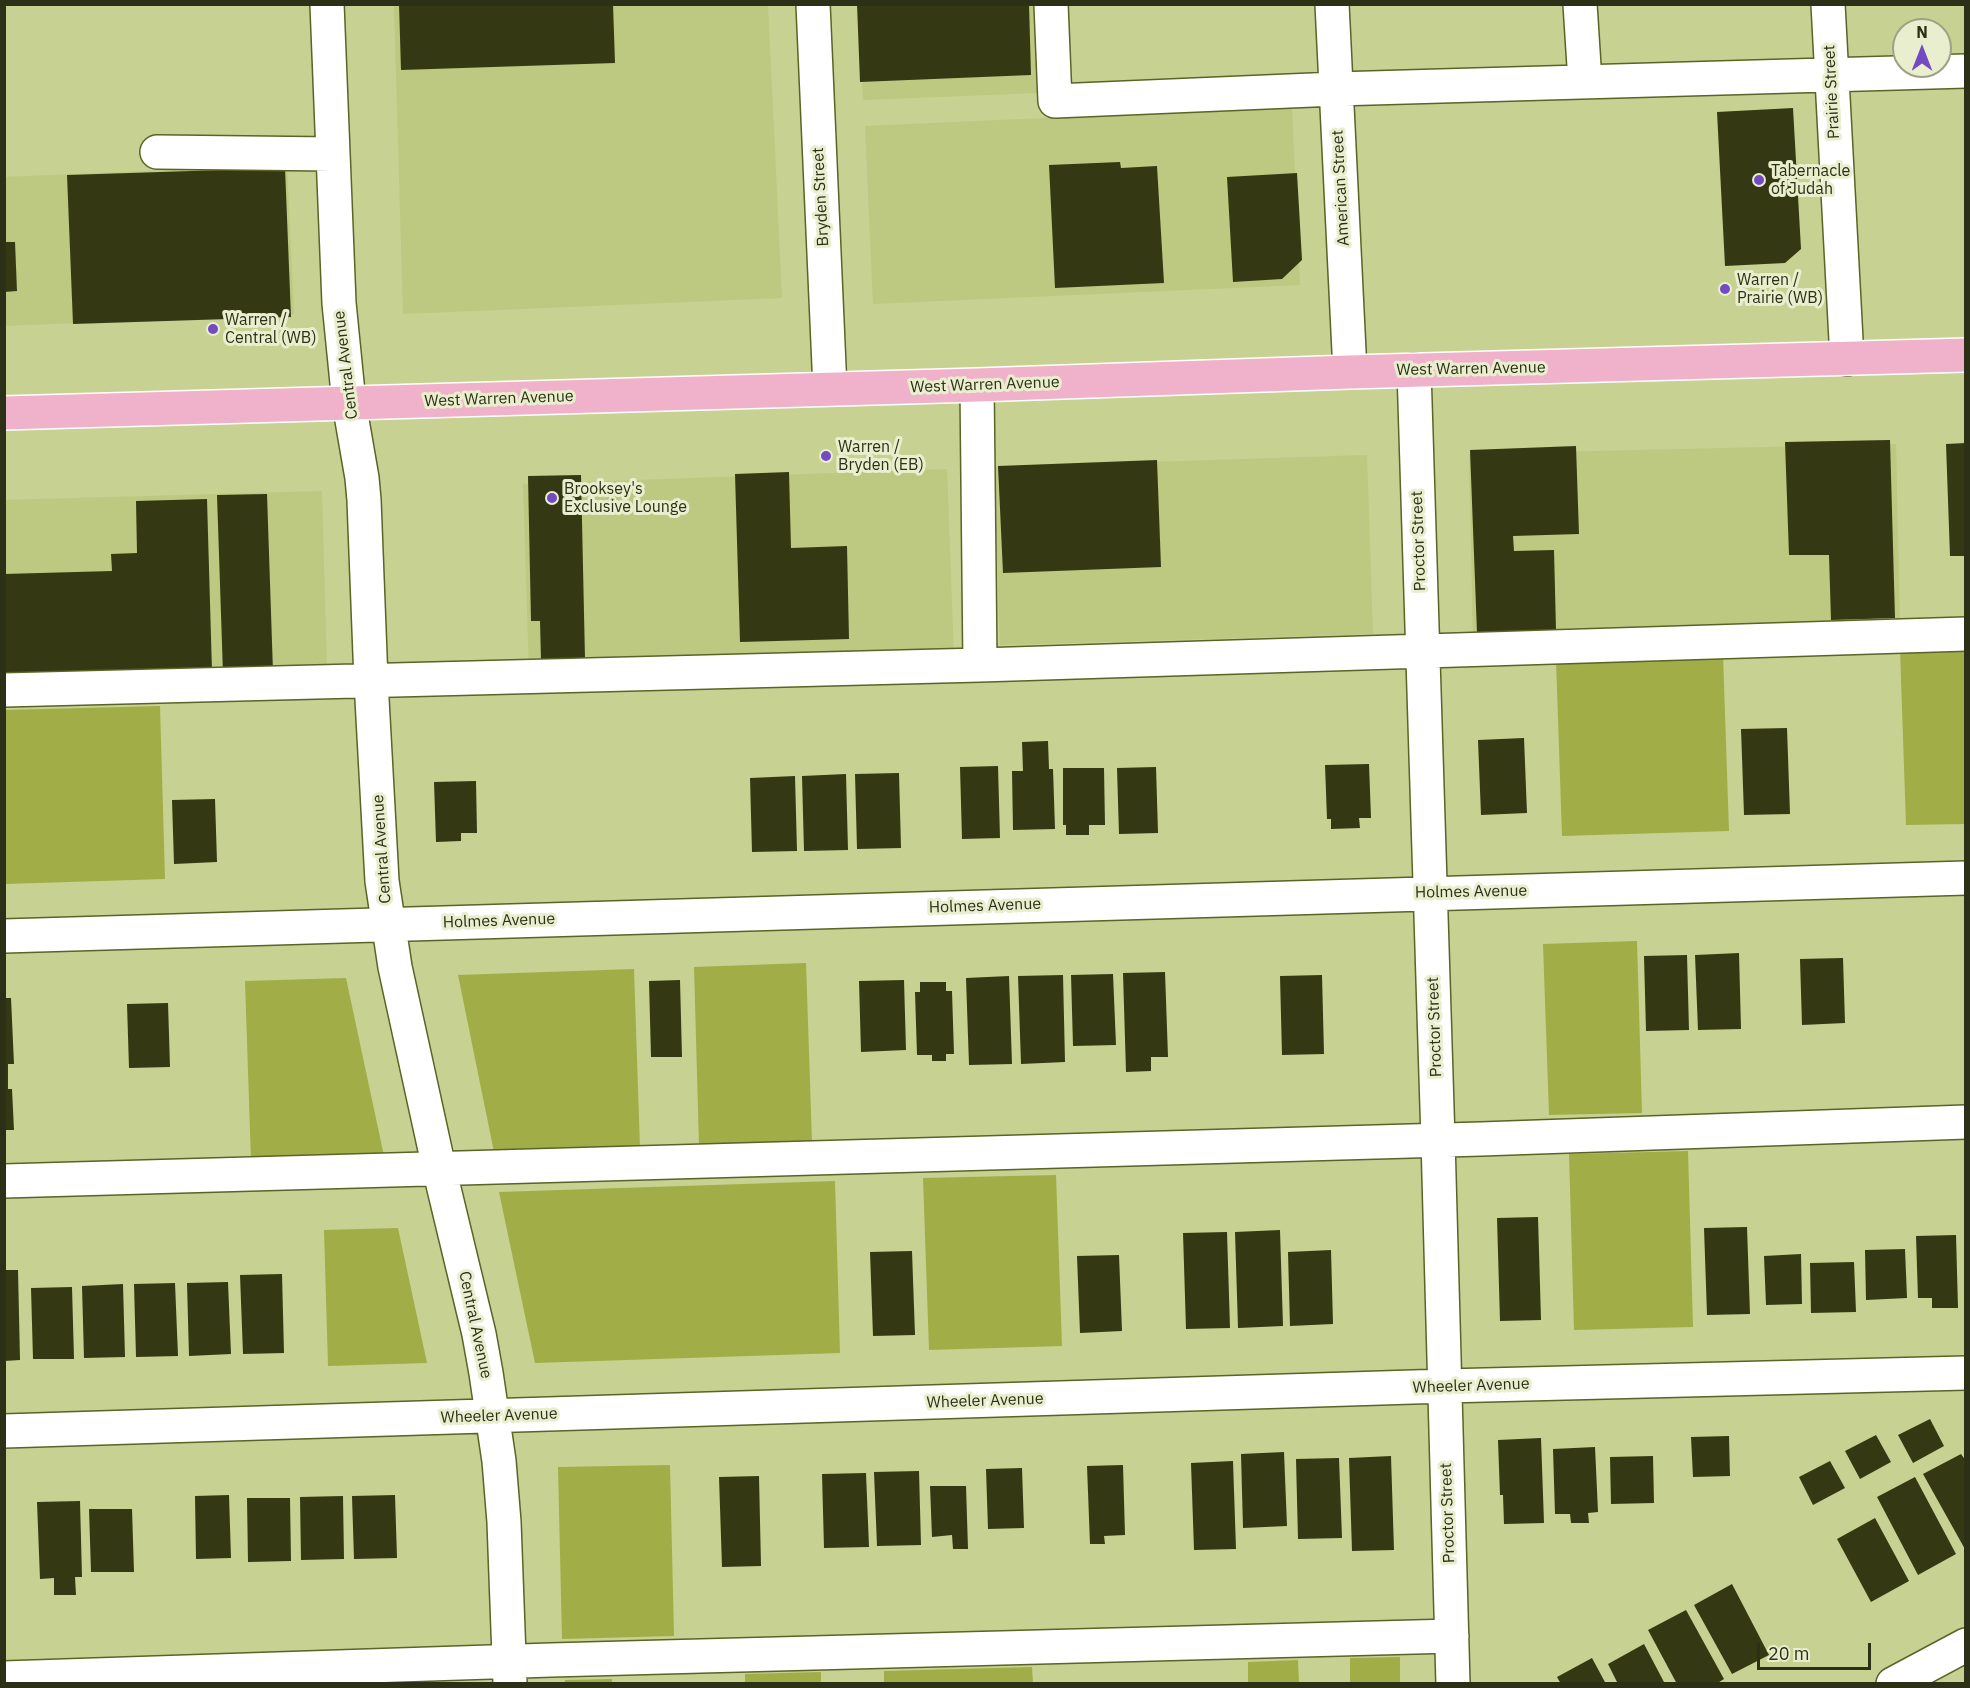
<!DOCTYPE html>
<html>
<head>
<meta charset="utf-8">
<style>
	body { margin:0 }
	#map { position:relative; width:1970px; height:1688px; overflow:hidden; background:#c7d191; font-family:"IBM Plex Sans",sans-serif }
	canvas { display:block }
	.frame { position:absolute; inset:0; border:6px solid #2c3016; pointer-events:none }
	.north { position:absolute; left:1892px; top:18px; width:60px; height:60px; box-sizing:border-box; background:#e9eecf; border:2px solid #9da285; border-radius:50%; rotate:0deg; font-size:16px; font-weight:700; line-height:24px; text-align:center; color:#2c3016 }
	.north::after { content:''; display:block; margin:auto; width:21px; height:27px; background:#744ac3; clip-path:polygon(50% 0,100% 100%,50% 72%,0 100%) }
	.scale { position:absolute; left:1757px; top:1643px; width:114px; height:27px; box-sizing:border-box; border:3px solid #2c3016; border-top:0; padding-left:8px; font-size:18px; line-height:21px; white-space:nowrap; color:#2c3016; -webkit-text-stroke:4px #e9eecf; paint-order:stroke }
</style>
</head>
<body>
<div id="map">
<canvas width="1970" height="1688"></canvas>
<div class="frame"></div>
<div class="north">N</div>
<div class="scale">20 m</div>
</div>
<script>
const ctx = document.querySelector('canvas').getContext('2d');
ctx.lineJoin = 'round';
function paint(path, color) { ctx.fillStyle = color; ctx.fill(path, 'evenodd'); }
function trace(path, color, width, dash) { ctx.strokeStyle = color; ctx.lineWidth = width; ctx.lineCap = dash ? 'butt' : 'round'; ctx.setLineDash(dash || []); ctx.stroke(path); }
function write(font, color, halo, rows, align = 'center') {
  ctx.font = font + ' "IBM Plex Sans",sans-serif'; ctx.lineWidth = 6; ctx.setLineDash([]); ctx.textBaseline = 'middle'; ctx.strokeStyle = halo; ctx.fillStyle = color; for (const [text, x, y, turn = 0] of rows) {
    ctx.save(); ctx.translate(x, y); ctx.rotate((+turn || 0) * Math.PI / 180); ctx.textAlign = isNaN(turn) ? turn : align; if (halo) ctx.strokeText(text, 0, 0); ctx.fillText(text, 0, 0); ctx.restore();
  }
}
paint(new Path2D(`
	M394 5H768L782 298 403 314Z
	M859 5H1036L1039 93 863 100Z
	M1292 107 1300 285 873 304 865 126Z
	M287 165 294 314 5 326 4 177Z
	M1896 444 1900 629 1473 639 1469 454Z
	M1367 455 1373 634 1000 645 994 467Z
	M947 469 954 657 529 672 523 484Z
	M322 491 327 671 5 680 4 500Z`), '#bdc881');
paint(new Path2D(`
	M1965 647V824L1906 825 1900 650Z
	M1723 655 1729 831 1562 836 1556 660Z
	M160 706 165 879 5 884V710Z
	M1637 941 1642 1113 1549 1115 1543 944Z
	M806 963 812 1142 699 1146 694 967Z
	M634 969 640 1148 494 1152 458 975Z
	M346 978 384 1156 251 1161 245 981Z
	M1688 1151 1693 1327 1574 1330 1569 1154Z
	M1056 1175 1062 1346 929 1350 923 1178Z
	M835 1181 840 1353 535 1363 499 1192Z
	M398 1228 427 1363 328 1366 324 1230Z
	M670 1465 674 1636 562 1639 558 1467Z
	M1400 1657V1683H1350V1658Z
	M1298 1660 1299 1683H1248V1662Z
	M1032 1667 1033 1683H884V1671Z
	M821 1672V1683H745V1674Z
	M612 1679V1683H565V1680Z`), '#a1ae47');
paint(new Path2D(`
	M399 4H613L615 63 401 70Z
	M857 4H1029L1031 75 860 82Z
	M1793 108 1801 249 1785 263 1725 266 1717 112Z
	M1120 162 1121 168 1157 166 1164 283 1055 288 1049 165Z
	M285 168 291 317 73 324 67 175Z
	M1297 173 1302 260 1282 279 1233 282 1227 177Z
	M4 242H15L17 291 4 292Z
	M1890 440 1895 618 1831 620 1829 555H1789L1785 442Z
	M1966 443V556H1950L1946 444Z
	M1576 446 1579 534 1513 536 1514 551 1554 550 1556 630 1477 633 1470 450Z
	M1157 460 1161 567 1003 573 998 466Z
	M789 472 791 548 847 546 849 639 740 642 735 474Z
	M581 475 585 659 541 660 540 621H531L528 476Z
	M267 494 273 672 223 674 217 495Z
	M207 499 212 672 4 679V574L112 571 111 554 137 553 136 501Z
	M1787 728 1790 814 1744 815 1741 729Z
	M1524 738 1527 813 1481 815 1478 740Z
	M1048 741 1049 769H1053L1055 829 1013 830 1012 771H1023L1022 742Z
	M1369 764 1371 818H1359L1360 828 1331 829V819H1327L1325 765Z
	M998 766 1000 838 962 839 960 767Z
	M1156 767 1158 833 1119 834 1117 768Z
	M1063 768H1104L1105 825H1089V835H1066V825H1063Z
	M899 773 901 848 857 849 855 774Z
	M846 774 848 850 804 851 802 776Z
	M795 776 797 851 752 852 750 778Z
	M476 781 477 833H461V841L436 842 434 782Z
	M215 799 217 862 174 864 172 800Z
	M1739 953 1741 1029 1698 1030 1695 955Z
	M1687 955 1689 1030 1646 1031 1644 956Z
	M1843 958 1845 1023 1802 1025 1800 959Z
	M1165 972 1168 1057H1151V1071L1126 1072 1123 973Z
	M1113 974 1116 1045 1073 1046 1071 975Z
	M1063 975 1065 1062 1021 1064 1018 976Z
	M1322 975 1324 1054 1282 1055 1280 976Z
	M1009 976 1012 1064 969 1065 966 978Z
	M680 980 682 1057H651L649 981Z
	M904 980 906 1050 861 1052 859 981Z
	M920 982H946V991H952L954 1054H946V1061H932V1055H917L915 992H920Z
	M4 998H11L14 1064H8V1089H12L14 1130H4Z
	M168 1003 170 1067 129 1068 127 1004Z
	M1538 1217 1541 1320 1500 1321 1497 1218Z
	M1747 1227 1750 1314 1707 1315 1704 1228Z
	M1280 1230 1283 1326 1238 1328 1235 1232Z
	M1227 1232 1230 1328 1186 1329 1183 1233Z
	M1956 1235 1958 1308H1932V1298H1918L1916 1236Z
	M1905 1249 1907 1298 1866 1300 1865 1250Z
	M1331 1250 1333 1324 1290 1326 1288 1252Z
	M912 1251 915 1335 873 1336 870 1252Z
	M1801 1254 1802 1304 1766 1305 1764 1256Z
	M1119 1255 1122 1331 1080 1333 1077 1256Z
	M1854 1262 1856 1312 1811 1313 1810 1263Z
	M4 1270H18L20 1360 4 1361Z
	M282 1274 284 1353 243 1354 240 1275Z
	M228 1282 231 1354 189 1356 187 1283Z
	M175 1283 178 1356 136 1357 134 1284Z
	M123 1284 125 1357 84 1358 82 1286Z
	M72 1287 74 1359H33L31 1288Z
	M1930 1419 1944 1446 1913 1463 1898 1435Z
	M1876 1435 1891 1462 1860 1479 1845 1451Z
	M1729 1436 1730 1476 1693 1477 1691 1437Z
	M1541 1438 1544 1523 1504 1524 1503 1495H1500L1498 1440Z
	M1595 1447 1598 1512 1588 1513 1589 1523H1571L1570 1514H1555L1553 1449Z
	M1284 1452 1287 1526 1243 1528 1241 1454Z
	M1961 1454 1966 1461V1551L1923 1474Z
	M1391 1456 1394 1550 1352 1551 1349 1458Z
	M1653 1456 1654 1503 1611 1504 1610 1457Z
	M1339 1458 1342 1538 1298 1539 1296 1459Z
	M1233 1461 1236 1549 1194 1550 1191 1463Z
	M1830 1461 1845 1488 1813 1505 1799 1477Z
	M1123 1465 1125 1535 1104 1536 1105 1544H1090L1087 1466Z
	M1022 1468 1024 1528 988 1529 986 1469Z
	M919 1471 921 1545 877 1546 874 1472Z
	M866 1473 869 1547 824 1548 822 1474Z
	M759 1476 761 1566 722 1567 719 1477Z
	M1915 1477 1956 1554 1918 1575 1877 1497Z
	M930 1486H966L968 1549H953L952 1535 932 1537Z
	M229 1495 231 1558 196 1559 195 1496Z
	M395 1495 397 1558 354 1559 352 1496Z
	M343 1496 344 1559 301 1560 300 1497Z
	M247 1498H290L291 1561 248 1562Z
	M80 1501 82 1577H75L76 1595H54V1578L40 1579 37 1502Z
	M89 1509H132L134 1572H91Z
	M1875 1518 1909 1581 1871 1602 1837 1539Z
	M1732 1584 1769 1655 1732 1674 1694 1605Z
	M1686 1610 1724 1679 1716 1684H1677L1648 1630Z
	M1644 1644 1665 1684H1618L1608 1664Z
	M1592 1658 1606 1684H1561L1557 1677Z`), '#343913');
const minor = new Path2D(`
	M327 4 339 303 349 403 362 478 364 500 371 681 382 881 395 967 439 1168 479 1334 486 1373 499 1461 504 1522 510 1684
	M813 4 830 389
	M1051 4 1055 101 1336 89 1966 71
	M1332 4 1350 372
	M1580 4 1585 82
	M1828 4 1847 359
	M157 152 333 154
	M1414 370 1438 1140 1453 1684
	M977 385 980 665
	M4 690 980 665 1966 634
	M4 936 1966 878
	M4 1181 1481 1139 1966 1122
	M4 1431 1445 1386 1966 1373
	M4 1678 551 1660 1452 1636
	M1893 1684 1966 1645`);
const major = new Path2D(`
	M4 413 977 385 1350 372 1966 355`);
trace(minor, '#5b6326', 36);
trace(major, '#fff', 36);
trace(minor, '#fff', 33);
trace(major, '#f0b2cb', 33);
for (const [x, y, r, color] of [
	[1759,180,6,"#744ac3"],
	[1725,289,6,"#744ac3"],
	[213,329,6,"#744ac3"],
	[826,456,6,"#744ac3"],
	[552,498,6,"#744ac3"]
]) { const dot = new Path2D(); dot.arc(x, y, r, 0, 2 * Math.PI); ctx.fillStyle = color; ctx.fill(dot); trace(dot, '#e9eecf', 2); }
write('16px', '#2c3016', '#e9eecf', [
	["Prairie Street",1832,92,-93],
	["American Street",1341,188,-93],
	["Bryden Street",821,197,-93],
	["Central Avenue",346,365,-97],
	["West Warren Avenue",1471,369,-1],
	["West Warren Avenue",985,385,-2],
	["West Warren Avenue",499,399,-2],
	["Proctor Street",1419,541,-92],
	["Central Avenue",382,849,-94],
	["Holmes Avenue",1471,892,-1],
	["Holmes Avenue",985,906,-2],
	["Holmes Avenue",499,921,-2],
	["Proctor Street",1435,1027,-92],
	["Central Avenue",475,1325,78],
	["Wheeler Avenue",1471,1386,-2],
	["Wheeler Avenue",985,1401,-2],
	["Wheeler Avenue",499,1416,-2],
	["Proctor Street",1448,1513,-92]
]);
write('16px', '#2c3016', '#e9eecf', [
	["Tabernacle",1771,171],
	["of Judah",1771,189],
	["Warren /",1737,280],
	["Prairie (WB)",1737,298],
	["Warren /",225,320],
	["Central (WB)",225,338],
	["Warren /",838,447],
	["Bryden (EB)",838,465],
	["Brooksey's",564,489],
	["Exclusive Lounge",564,507]
], 'left');
</script>
</body>
</html>
